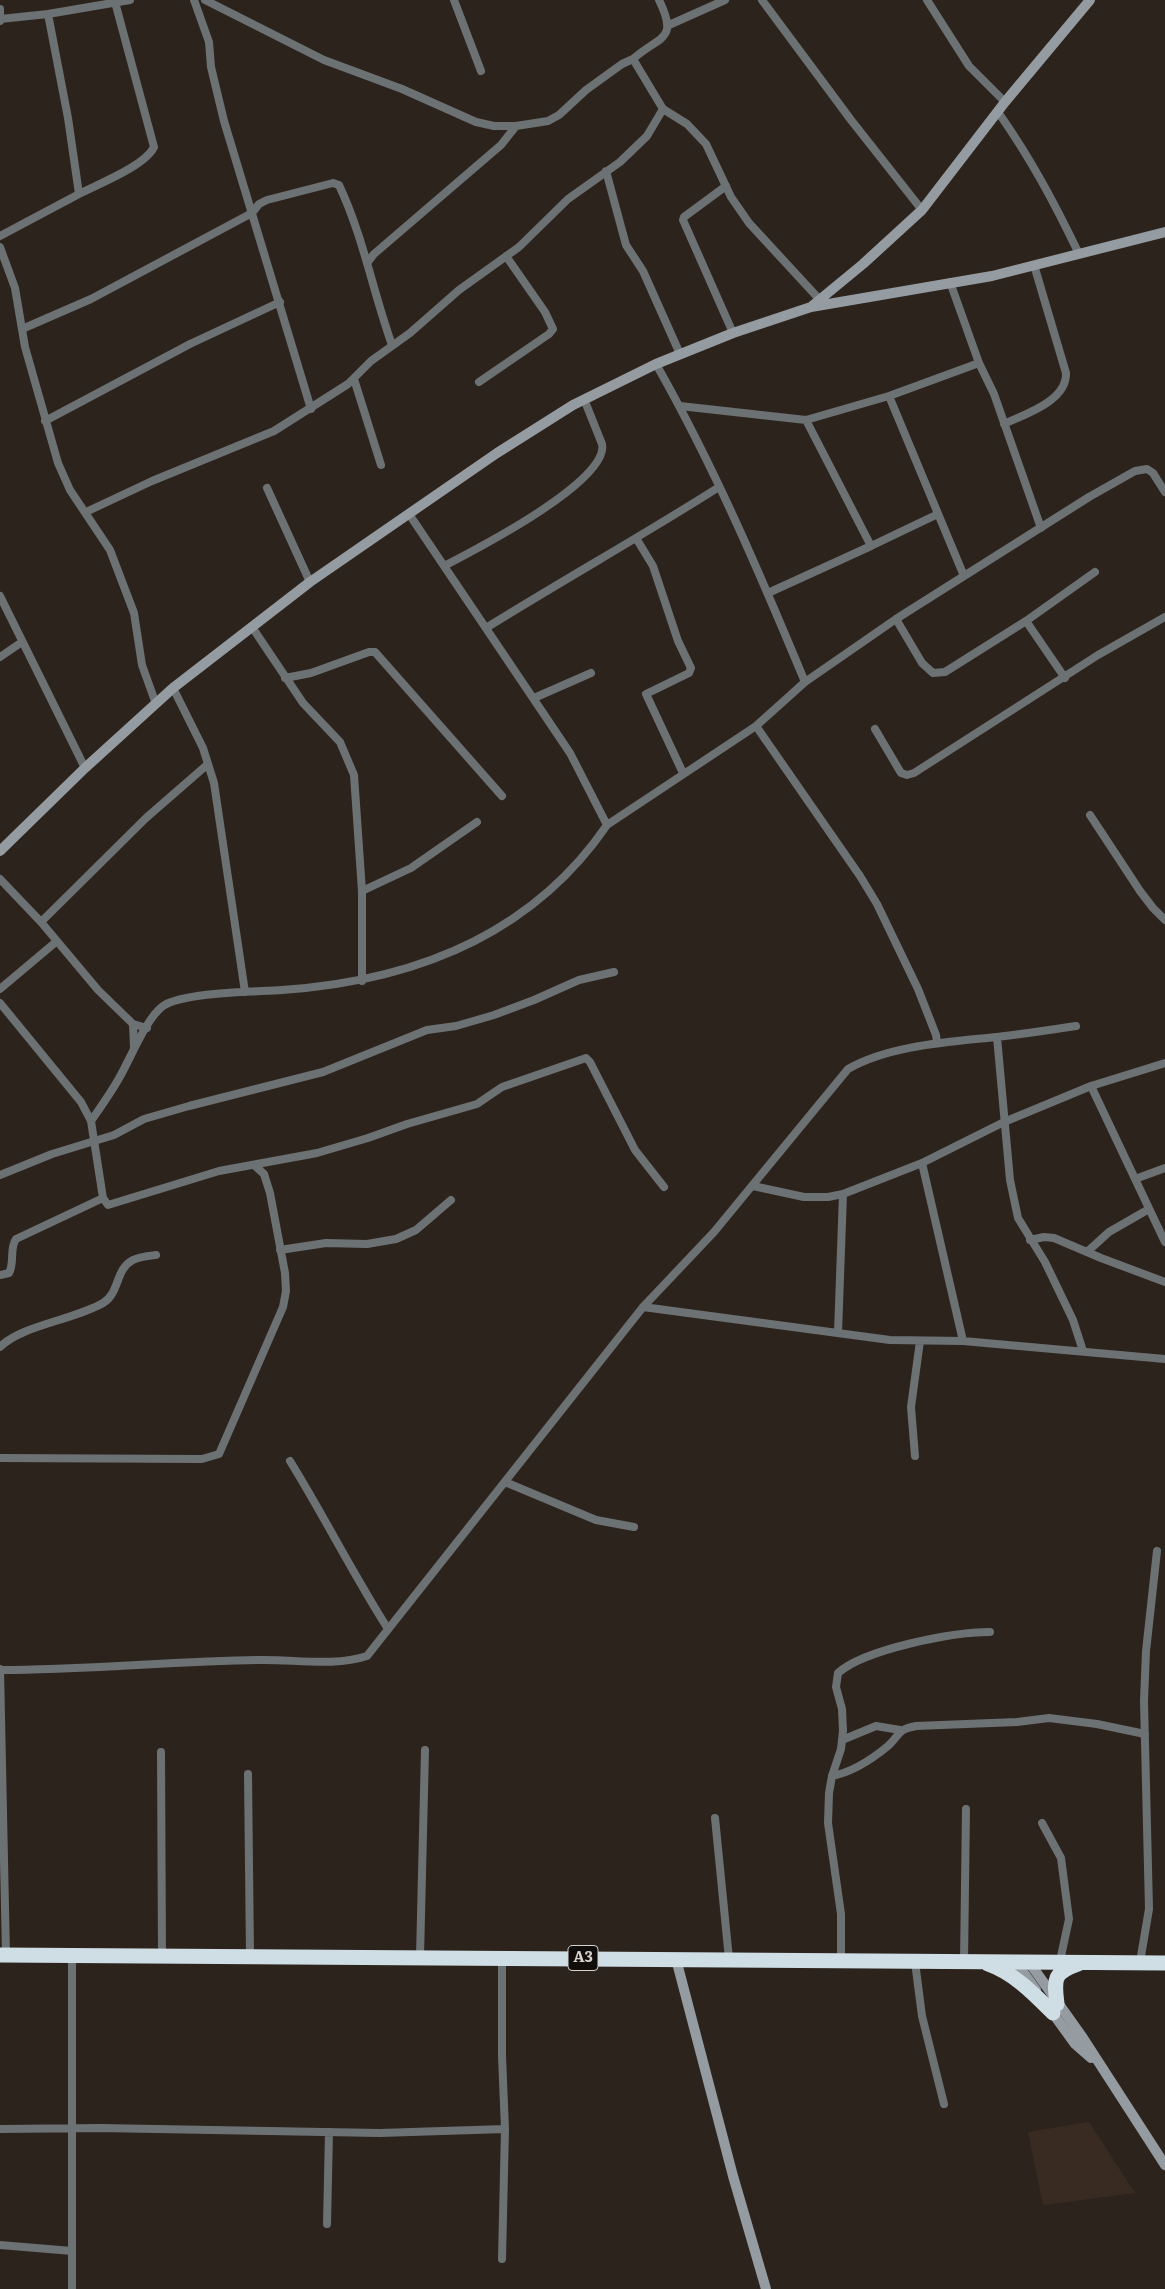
<!DOCTYPE html>
<html>
<head>
<meta charset="utf-8">
<style>
	body { margin:0 }
	canvas { display:block; background:#2c231c }
</style>
</head>
<body>
<canvas width="1165" height="2289"></canvas>
<script>
const ctx = document.querySelector('canvas').getContext('2d');
ctx.lineJoin = 'round';
function paint(path, color) { ctx.fillStyle = color; ctx.fill(path, 'evenodd'); }
function trace(path, color, width, dash) { ctx.strokeStyle = color; ctx.lineWidth = width; ctx.lineCap = dash ? 'butt' : 'round'; ctx.setLineDash(dash || []); ctx.stroke(path); }
function write(font, color, halo, rows, align = 'center') {
  ctx.font = font + ' Literata,serif'; ctx.lineWidth = 5; ctx.setLineDash([]); ctx.textBaseline = 'middle'; ctx.strokeStyle = halo; ctx.fillStyle = color; for (const [text, x, y, turn = 0] of rows) {
    ctx.save(); ctx.translate(x, y); ctx.rotate((+turn || 0) * Math.PI / 180); ctx.textAlign = isNaN(turn) ? turn : align; if (halo) ctx.strokeText(text, 0, 0); ctx.fillText(text, 0, 0); ctx.restore();
  }
}
paint(new Path2D(`
	M1089 2122 1135 2193 1043 2205 1028 2132Z`), '#392b21');
trace(new Path2D(`
	M194 0 209 42 211 67 224 121 311 409
	M205 0 324 60 402 89 476 122 494 126H516L548 121 559 115 586 90 622 64 633 59 663 109 687 124 706 144 731 197 749 223 820 300
	M454 0 481 71
	M762 0 851 120 922 210
	M927 0 969 66 1005 102
	M0 9V21
	M0 19 48 14 130 0
	M669 25 725 0
	M633 59C660 35 679 41 659 0
	M998 112C1031 159 1054 202 1079 254
	M606 171 626 245 643 271 680 354
	M726 186 684 217 683 220 733 333
	M79 194C98 184 145 166 154 147L115 2
	M0 236 79 194 68 118 48 14
	M0 247 15 288 25 347 58 463 70 490 110 550 134 613 142 665 156 704
	M367 263 374 254 501 145 516 126
	M950 282 979 363
	M22 329 91 299 252 213 259 204 267 200 333 183 339 185C363 236 373 292 392 345
	M656 364C714 466 760 574 805 682
	M354 379 381 465
	M479 382 549 334 553 329 545 312 506 256
	M889 396 964 576
	M680 406 806 420 889 396 979 363 994 394 1041 528
	M45 421 190 344 280 302
	M1004 424C1025 414 1067 401 1066 373L1034 265
	M267 488 310 582
	M86 512 152 481 274 431 348 384 371 361 410 333 459 290 519 247 568 199 620 162 647 136 663 109
	M636 538 653 566 678 641 691 668 689 673 646 694 683 773
	M871 546 938 514
	M444 566C475 550 610 481 602 444L584 399
	M768 593 871 546 806 420
	M0 596 85 768
	M896 619 922 663 933 673 945 672 1026 621 1065 678
	M1026 621 1095 572
	M252 627 303 703 340 742 354 775 362 891
	M486 628C563 580 642 536 719 487
	M0 657 22 642
	M285 678 311 673 369 652H375L502 796
	M173 688 203 748 214 783 245 992
	M534 698 591 673
	M756 726 860 876 877 904 918 989 936 1035 937 1042
	M875 729 901 773 907 775 914 773 1098 655 1165 617
	M1090 815 1140 891 1153 908 1165 920
	M607 825 756 726 805 682 896 619 1089 497 1135 471 1147 469 1153 473 1165 492
	M0 879 41 922 98 990 133 1024 147 1028
	M41 922 146 818 208 764
	M362 981V891L411 868 477 822
	M0 989 57 941
	M0 1003 81 1102 91 1121 103 1198 108 1205 219 1171 317 1153 368 1138 407 1124 477 1104 502 1087 586 1058 590 1062 635 1150 664 1187
	M133 1024 134 1047
	M997 1037 1010 1180 1018 1218 1045 1262 1073 1320 1083 1351
	M1091 1086 1165 1242
	M91 1121C100 1108 110 1094 118 1080 129 1062 146 1018 163 1006 185 992 254 992 282 990 412 981 531 936 607 825L570 753 409 514
	M922 1163 963 1341
	M0 1175 52 1154 114 1135 144 1119 189 1106 323 1072 427 1030 456 1026 494 1015 534 1000 579 980 614 972
	M1135 1179 1165 1168
	M753 1186 804 1197H828L843 1194 922 1163 1004 1122 1091 1086 1165 1063
	M1030 1240 1044 1237 1054 1238 1101 1258 1165 1282
	M280 1250 326 1243 367 1244 396 1239 416 1230 451 1200
	M1087 1252 1109 1232 1149 1209
	M0 1275 9 1273C15 1262 9 1249 16 1239L103 1198
	M643 1307 890 1340 963 1341 1165 1359
	M838 1333 843 1194
	M0 1347C22 1325 74 1320 103 1303 120 1293 115 1269 133 1260 139 1257 148 1256 156 1255
	M915 1456 911 1407 920 1341
	M0 1458 202 1459 219 1454 283 1307 286 1291 285 1273 270 1193 264 1174 254 1165
	M290 1461C324 1516 353 1574 388 1629
	M505 1482 596 1520 634 1527
	M0 1669 6 1955
	M0 1670C86 1670 172 1661 258 1660 293 1659 334 1667 367 1656L643 1307 714 1232 848 1069C890 1045 950 1042 997 1037 1023 1034 1050 1030 1076 1026
	M842 1740 876 1726 900 1730
	M161 1752 162 1956
	M248 1774 250 1956
	M832 1776C853 1772 871 1760 888 1746 901 1734 896 1730 916 1726L1017 1722 1049 1718 1097 1724 1145 1734
	M715 1818 729 1959
	M1042 1823 1061 1858 1069 1919 1060 1961
	M72 1956V2289
	M420 1957 425 1750
	M502 1958V2056L505 2129 502 2259
	M841 1960V1914L828 1823 829 1793 832 1776 841 1749 843 1731 842 1709 836 1687 838 1673C865 1649 953 1632 990 1632
	M915 1962 922 2016 944 2104
	M964 1962 966 1809
	M1140 1962 1149 1909 1144 1701 1146 1651 1157 1551
	M0 2129 100 2128 380 2133 505 2129
	M327 2224 329 2132
	M0 2245 72 2251`), '#6c7174', 8);
trace(new Path2D(`
	M812 306 863 264 922 210 1005 102 1090 0
	M0 851 85 768 173 688 310 582 497 453 573 405 656 364 733 333 811 307 992 276 1165 232
	M676 1959 733 2176 766 2289
	M1016 1962 1036 1990
	M1029 1962 1083 2038 1165 2165
	M1049 2008 1075 2044 1091 2058`), '#949ca2', 10);
trace(new Path2D(`
	M0 1955 1165 1963
	M988 1964C1014 1973 1034 1994 1053 2013
	M1057 2004C1054 1979 1053 1973 1078 1964`), '#cfdde5', 15);
for (const [x, y, w] of [
	[583,1958,30]
]) { const box = new Path2D(); box.roundRect(x - w / 2, y - 12.5, w, 25, 4); ctx.fillStyle = '#110d0a'; ctx.fill(box); trace(box, '#d8d2ce', 1); }
write('bold 15px', '#d8d2ce', null, [
	["A3",583,1958]
]);
</script>
</body>
</html>
